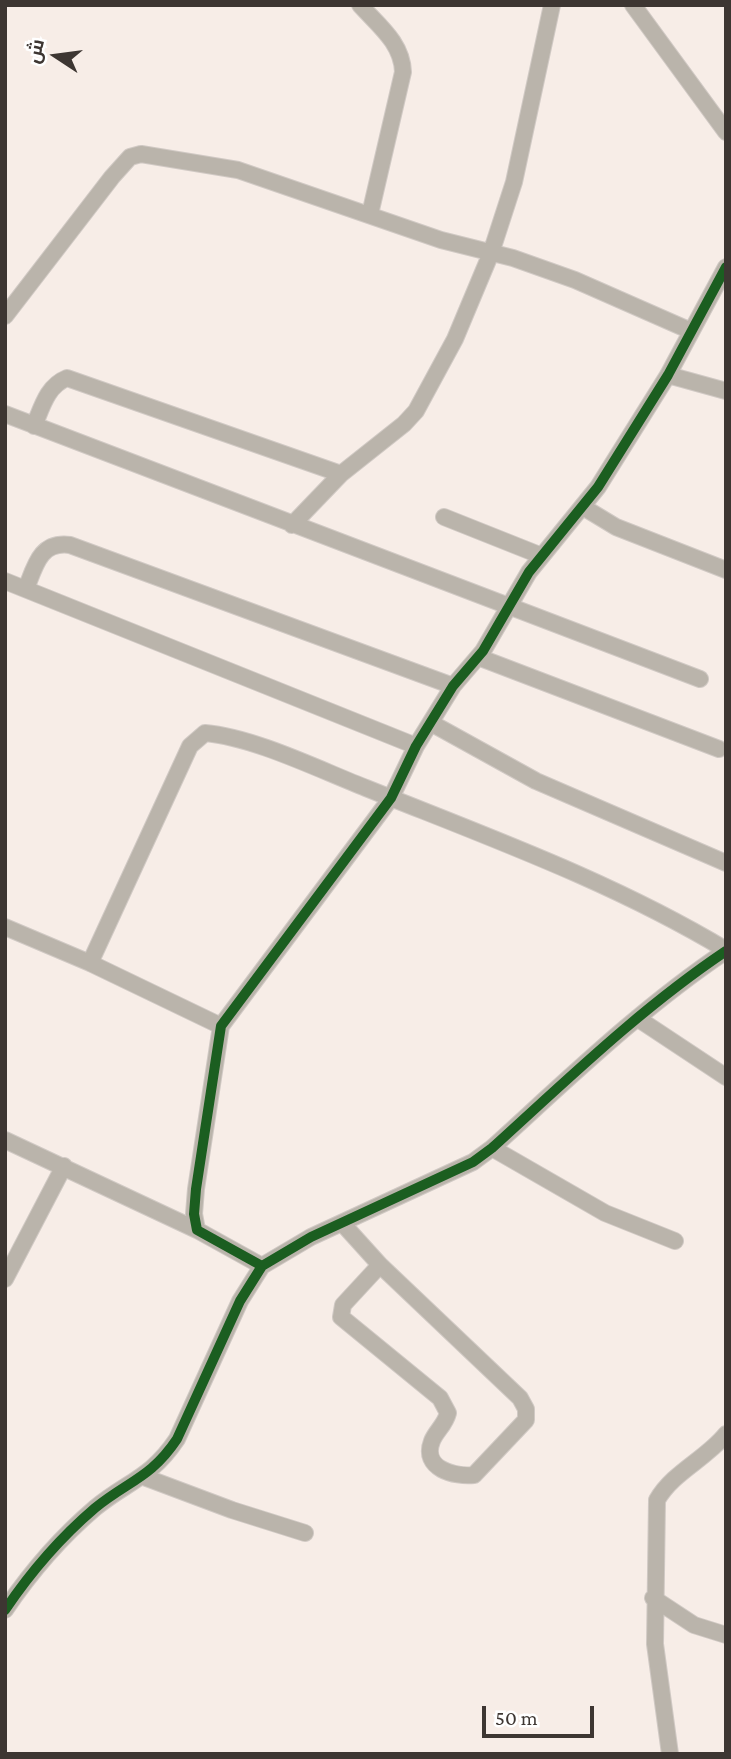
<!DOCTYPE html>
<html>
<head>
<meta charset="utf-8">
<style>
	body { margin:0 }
	#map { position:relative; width:731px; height:1759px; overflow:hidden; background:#f7ede7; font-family:"Crimson Pro",Cairo,serif }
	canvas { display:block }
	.frame { position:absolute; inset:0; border:7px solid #3d3632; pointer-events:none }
	.north { position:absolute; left:21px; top:21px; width:70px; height:70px; -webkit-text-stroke:5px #fff; paint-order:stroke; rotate:283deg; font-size:19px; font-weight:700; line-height:28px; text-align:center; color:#3d3632 }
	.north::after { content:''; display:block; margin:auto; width:24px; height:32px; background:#3d3632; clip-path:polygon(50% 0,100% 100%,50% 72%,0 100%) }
	.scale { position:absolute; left:482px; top:1706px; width:112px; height:32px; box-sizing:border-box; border:4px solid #3d3632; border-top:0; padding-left:9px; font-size:21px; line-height:24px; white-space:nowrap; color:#3d3632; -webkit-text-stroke:5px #fff; paint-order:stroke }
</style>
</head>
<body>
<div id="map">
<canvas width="731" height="1759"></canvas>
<div class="frame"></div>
<div class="north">ش</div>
<div class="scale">50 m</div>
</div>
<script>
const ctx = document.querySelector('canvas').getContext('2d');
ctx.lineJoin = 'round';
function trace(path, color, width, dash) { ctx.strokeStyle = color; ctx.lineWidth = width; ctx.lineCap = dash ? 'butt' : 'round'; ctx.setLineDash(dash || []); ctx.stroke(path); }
const minor = new Path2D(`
	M360 5C379 26 402 43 403 72L370 214
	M633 5 726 132
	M5 316 112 177 130 157 141 154 238 170 441 240 513 258 575 280 691 331
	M668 375 726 391
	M5 414 700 679
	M34 426C42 407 47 386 67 378L341 474
	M583 507 616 527 726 570
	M444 517 542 556
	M292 525 341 474 404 424 416 411 455 339 491 253 514 182 552 5
	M5 581 416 746
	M26 589C35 566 40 541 70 545L453 686
	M478 657 719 749
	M431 723 536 781 726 863
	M5 927 90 963 221 1026
	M90 963 190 746 205 733C253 737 320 770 366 788 488 837 613 882 726 950
	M637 1018 726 1077
	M5 1140 197 1230
	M492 1148 605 1213 675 1241
	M342 1223 380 1265 520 1398 526 1409V1420L474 1475C455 1477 421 1469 432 1441 436 1431 445 1425 448 1413L440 1398 341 1317 343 1305 380 1265
	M262 1266 197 1230 194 1214 196 1189 221 1026 391 798 416 746 453 686 483 651 529 572 598 487 668 375 726 267
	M5 1279 64 1166
	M144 1477 232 1510 305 1533
	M653 1598 694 1625 726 1635
	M5 1610C30 1573 61 1537 95 1508 128 1481 151 1478 177 1439L240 1301 262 1266 311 1237 473 1162 492 1148C567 1080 641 1008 726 951
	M670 1754 655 1644 657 1500C673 1472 706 1459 726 1434`);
trace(minor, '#d0c9c4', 18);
trace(minor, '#bab4ab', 16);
trace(new Path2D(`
	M262 1266 197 1230 194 1214 196 1189 221 1026 391 798 416 746 453 686 483 651 529 572 598 487 668 375 726 267
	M5 1610C30 1573 61 1537 95 1508 128 1481 151 1478 177 1439L240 1301 262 1266 311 1237 473 1162 492 1148C567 1080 641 1008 726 951`), '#1b5e20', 10);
</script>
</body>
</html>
